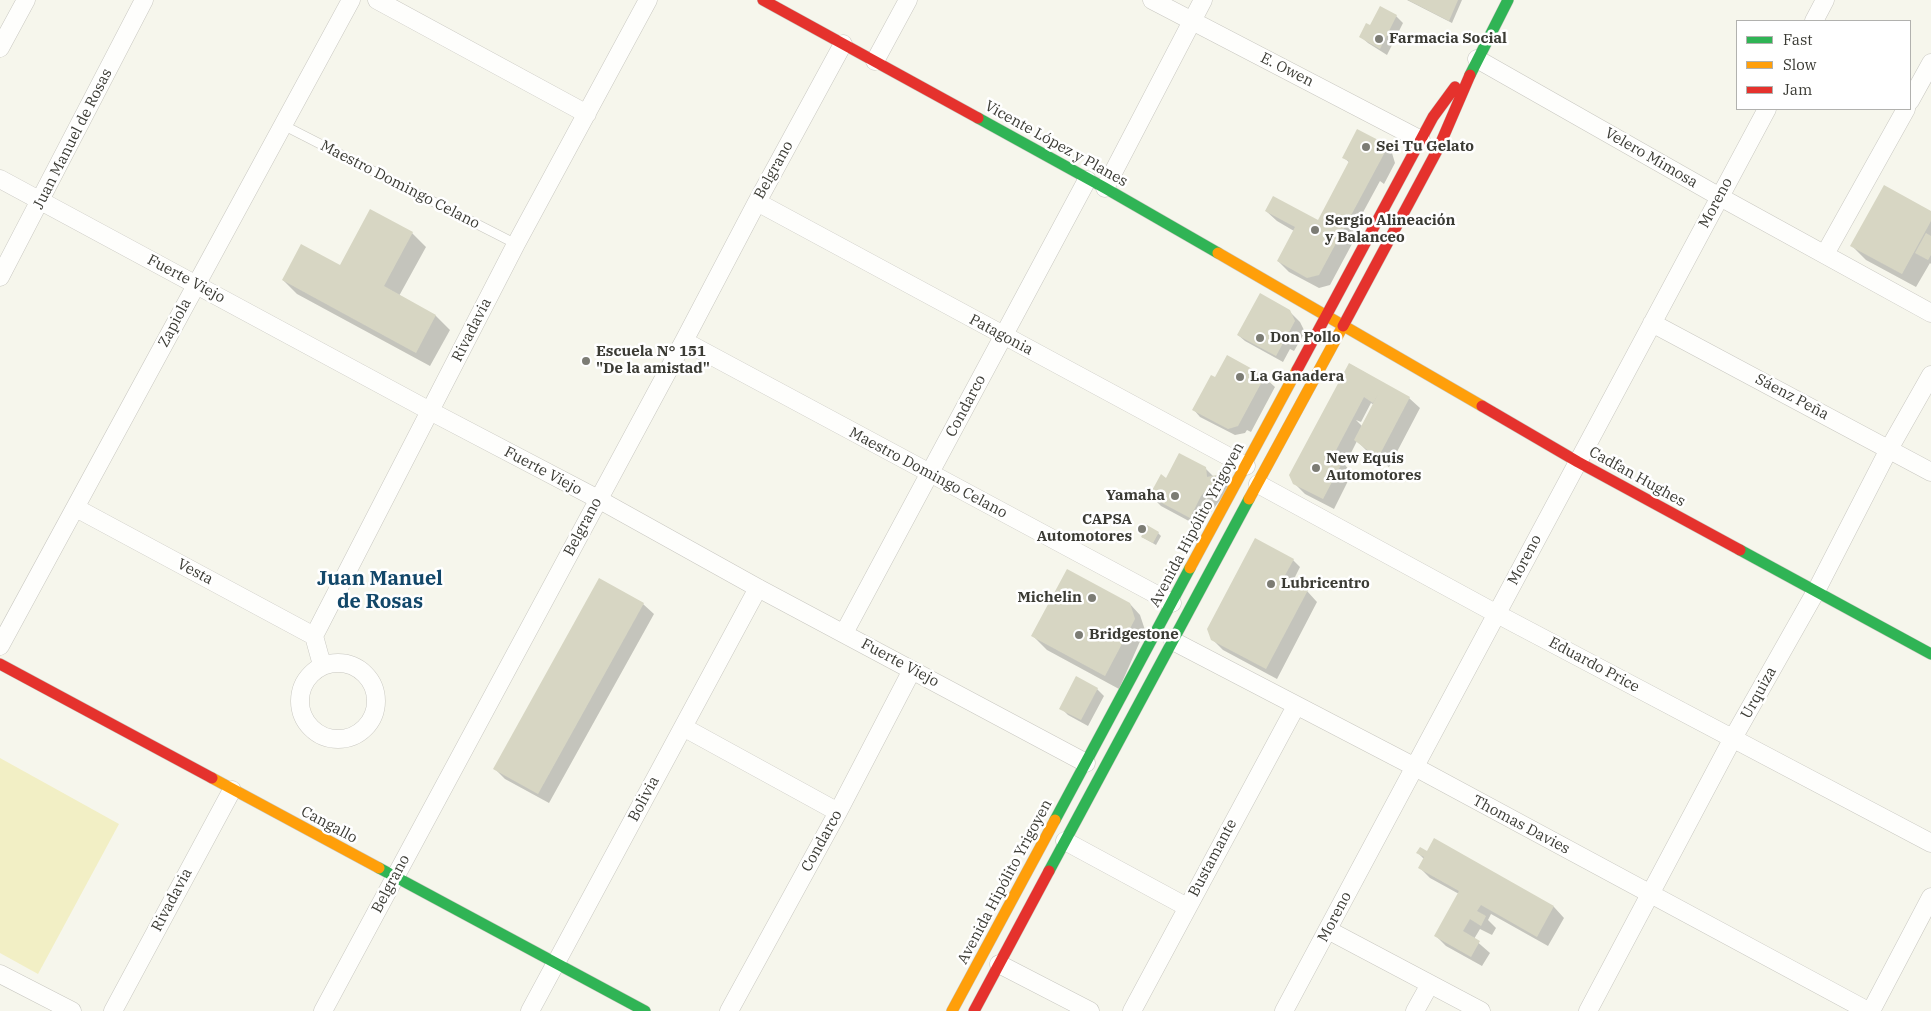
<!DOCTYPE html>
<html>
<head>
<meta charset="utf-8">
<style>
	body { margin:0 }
	#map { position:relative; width:1931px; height:1011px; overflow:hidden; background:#f6f6ec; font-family:"IBM Plex Serif",serif }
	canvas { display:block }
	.legend { position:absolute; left:1736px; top:20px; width:175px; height:90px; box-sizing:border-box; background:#fff; border:1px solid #b1b1ae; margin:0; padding:6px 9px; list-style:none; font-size:15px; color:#3b3b34 }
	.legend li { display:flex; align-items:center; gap:10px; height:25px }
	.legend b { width:25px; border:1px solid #b1b1ae }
</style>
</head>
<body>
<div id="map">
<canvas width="1931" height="1011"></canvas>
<ul class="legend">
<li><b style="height:6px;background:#30b455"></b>Fast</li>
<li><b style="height:6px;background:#ff9f0a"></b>Slow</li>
<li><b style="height:6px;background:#e5322d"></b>Jam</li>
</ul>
</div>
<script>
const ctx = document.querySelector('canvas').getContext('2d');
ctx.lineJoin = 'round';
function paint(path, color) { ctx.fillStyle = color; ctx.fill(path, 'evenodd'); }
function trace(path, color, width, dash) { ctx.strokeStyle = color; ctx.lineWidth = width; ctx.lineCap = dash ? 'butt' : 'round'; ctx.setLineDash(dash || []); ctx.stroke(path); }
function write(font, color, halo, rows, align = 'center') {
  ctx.font = font + ' "IBM Plex Serif",serif'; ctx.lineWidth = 5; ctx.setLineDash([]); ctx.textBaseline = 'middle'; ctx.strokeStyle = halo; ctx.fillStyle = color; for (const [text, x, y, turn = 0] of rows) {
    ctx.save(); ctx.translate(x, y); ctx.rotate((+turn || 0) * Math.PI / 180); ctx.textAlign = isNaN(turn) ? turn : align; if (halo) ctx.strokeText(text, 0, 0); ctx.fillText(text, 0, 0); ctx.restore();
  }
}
paint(new Path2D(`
	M0 758 119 824 38 974 0 953Z`), '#f2efc5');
paint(new Path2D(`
	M1407 0H1462L1452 23Z
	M1381 7 1396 16 1403 23 1387 55 1368 43 1361 37 1370 27Z
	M1381 143 1392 153 1395 163 1384 184 1380 181 1348 240 1352 244 1330 285 1319 288 1289 272 1278 261 1294 231 1277 221 1266 211 1319 222 1350 163 1344 158Z
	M1931 213V264L1930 263 1916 287 1866 260 1852 246Z
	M412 233 426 247 399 296 436 316 450 330 430 366 297 294 283 280 340 266Z
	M1289 311 1300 322 1305 332 1294 351 1290 349 1283 362 1245 341 1238 335Z
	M1228 357 1264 377 1275 387 1251 432 1247 430 1245 433 1235 435 1200 417 1194 410 1216 379Z
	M1350 364 1409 398 1420 408 1389 467 1366 450 1357 441 1345 465 1352 473 1334 509 1305 494 1294 483ZM1371 403 1374 405 1363 427 1356 420 1361 422Z
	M1205 468 1214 477 1221 475 1231 485 1200 527 1161 506 1150 495 1167 479Z
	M1158 533 1161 536 1156 545 1142 537Z
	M1256 540 1293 560 1300 567 1292 583 1307 591 1317 602 1277 679 1223 650 1212 639Z
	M643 604 654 614 549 803 505 779 495 769Z
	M1130 604 1140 615 1145 630 1119 689 1047 650 1033 636Z
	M1077 678 1097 689 1104 696 1088 726 1068 715 1061 708Z
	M1434 840 1554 907 1564 918 1548 946 1491 914 1488 920 1496 928 1492 935 1480 929 1474 939 1490 953 1482 966 1446 946 1436 936 1459 894 1430 878 1420 868 1425 860 1418 853H1427Z`), '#0003');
paint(new Path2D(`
	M1408 0H1458L1449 21Z
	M1380 6 1397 15 1380 49 1359 37 1366 23 1370 25Z
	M1357 129 1382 142 1385 152 1319 275 1307 278 1277 261 1295 227 1265 211 1273 196 1318 220 1349 161 1342 158Z
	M1884 185 1931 211V221L1902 274 1850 246Z
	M370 209 413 232 384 286 436 315 416 353 282 280 301 244 340 265Z
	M1926 233 1931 236V255L1928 260 1915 253Z
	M1260 293 1290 310 1295 321 1276 356 1237 335Z
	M1227 355 1265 376 1238 426 1228 429 1192 410 1211 375 1215 377Z
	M1349 363 1410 397 1378 458 1354 440 1378 394 1373 403 1364 397 1333 456 1343 461 1323 499 1293 484 1289 475Z
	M1179 453 1206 467 1207 477 1221 474 1201 496 1190 518 1149 496 1161 474 1166 478Z
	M1147 525 1159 532 1153 543 1141 537Z
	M1255 538 1294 559 1284 577 1308 590 1266 669 1211 640 1207 629Z
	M1067 569 1130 603 1135 619 1105 676 1031 636Z
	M599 578 644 603 538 794 493 769Z
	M1076 676 1098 688 1081 720 1059 709Z
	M1434 838 1554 906 1537 937 1481 905 1477 911 1486 916 1481 926 1470 919 1463 931 1480 941 1471 957 1434 936 1459 891 1418 868 1424 857 1416 853 1420 847 1427 851Z`), '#d7d6c3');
const lane = new Path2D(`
	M283 125 516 244`);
const street = new Path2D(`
	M377 0 587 114
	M1152 0 1421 140
	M1814 21 1825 0
	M0 48 26 0
	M1477 59 1720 197 1931 313
	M875 61 908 0
	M1910 101 1931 63
	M0 179 430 411 598 499 758 588 1086 763
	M1105 188 1203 0
	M757 202 1246 466
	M1825 254 1906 109
	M0 277 144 0
	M1652 323 1931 472
	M684 341 1172 603
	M1258 484 1497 614 1931 843
	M76 508 314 636
	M844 633 1087 180
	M1173 641 1415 767 1868 1011
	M0 646 351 0
	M300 701a38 38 0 1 1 76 0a38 38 0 1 1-76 0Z
	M322 665 314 636 516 244 648 0
	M683 727 838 812
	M1065 841 1187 907
	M1328 930 1481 1011
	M999 964 1090 1011
	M0 974 72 1011
	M113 1011 232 790
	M323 1011 684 341 757 202 843 44
	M530 1011 758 588
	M729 1011 838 812 912 670
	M1132 1011 1296 706
	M1284 1011 1767 109
	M1415 1011 1430 984
	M1588 1011 1733 738 1815 593 1889 449 1931 375
	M1871 1011 1931 897`);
const fast = new Path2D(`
	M1470 75 1508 0
	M978 118 1105 188 1218 253
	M1740 550 1931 654
	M1055 820 1190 568
	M379 868 645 1011
	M1049 871 1249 499`);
const slow = new Path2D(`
	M1218 253 1482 406
	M1249 499 1343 326
	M1190 568 1297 370
	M212 778 379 868
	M952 1011 1055 820`);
const jam = new Path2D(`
	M763 0 978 118
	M1343 326 1439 147 1470 75
	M1297 370 1433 117 1455 87
	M1482 406 1578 462 1740 550
	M0 664 212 778
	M974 1011 1049 871`);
trace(lane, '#c8c7c0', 10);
trace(street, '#c8c7c0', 19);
trace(fast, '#c8c7c0', 12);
trace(slow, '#c8c7c0', 12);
trace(jam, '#c8c7c0', 12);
trace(lane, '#fefefc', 9);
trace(street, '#fefefc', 18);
trace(fast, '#30b455', 11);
trace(slow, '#ff9f0a', 11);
trace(jam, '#e5322d', 11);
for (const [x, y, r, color] of [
	[1379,39,5,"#7c7c74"],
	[1366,147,5,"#7c7c74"],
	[1315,230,5,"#7c7c74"],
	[1260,338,5,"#7c7c74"],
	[586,361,5,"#7c7c74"],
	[1240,377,5,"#7c7c74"],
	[1316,468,5,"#7c7c74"],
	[1175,496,5,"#7c7c74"],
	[1142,529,5,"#7c7c74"],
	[1271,584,5,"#7c7c74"],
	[1092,598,5,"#7c7c74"],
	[1079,635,5,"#7c7c74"]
]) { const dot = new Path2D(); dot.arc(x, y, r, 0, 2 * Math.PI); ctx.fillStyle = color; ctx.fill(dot); trace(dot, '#fff', 2); }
write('bold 15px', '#3b3b34', '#fff', [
	["Farmacia Social",1389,39],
	["Sei Tu Gelato",1376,147],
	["Sergio Alineación",1325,221],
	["y Balanceo",1325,238],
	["Don Pollo",1270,338],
	["Escuela N° 151",596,352],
	["\"De la amistad\"",596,369],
	["La Ganadera",1250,377],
	["New Equis",1326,459],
	["Automotores",1326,476],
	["Yamaha",1165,496,"right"],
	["CAPSA",1132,520,"right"],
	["Automotores",1132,537,"right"],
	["Lubricentro",1281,584],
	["Michelin",1082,598,"right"],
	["Bridgestone",1089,635]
], 'left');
write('15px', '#3b3b34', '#fff', [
	["E. Owen",1287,70,27],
	["Juan Manuel de Rosas",73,139,-63],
	["Vicente López y Planes",1056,144,29],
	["Velero Mimosa",1651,158,30],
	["Belgrano",774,170,-61],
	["Maestro Domingo Celano",400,185,27],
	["Moreno",1716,203,-62],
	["Fuerte Viejo",186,279,28],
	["Zapiola",175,323,-62],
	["Rivadavia",472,330,-63],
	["Patagonia",1001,335,28],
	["Sáenz Peña",1792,397,28],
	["Condarco",966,406,-62],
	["Fuerte Viejo",543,471,28],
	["Maestro Domingo Celano",928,473,28],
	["Cadfan Hughes",1637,477,29],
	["Avenida Hipólito Yrigoyen",1197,525,-62],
	["Belgrano",583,527,-62],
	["Moreno",1525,560,-62],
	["Vesta",195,572,28],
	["Fuerte Viejo",900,663,28],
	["Eduardo Price",1594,665,28],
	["Urquiza",1759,693,-61],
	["Bolivia",644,799,-62],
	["Cangallo",329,825,28],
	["Thomas Davies",1521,825,28],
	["Condarco",822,841,-61],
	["Bustamante",1213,858,-62],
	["Avenida Hipólito Yrigoyen",1005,882,-62],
	["Belgrano",391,884,-62],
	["Rivadavia",172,900,-62],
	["Moreno",1335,917,-62]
]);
write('bold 20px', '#124769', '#fff', [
	["Juan Manuel",380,579],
	["de Rosas",380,602]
]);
</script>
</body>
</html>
